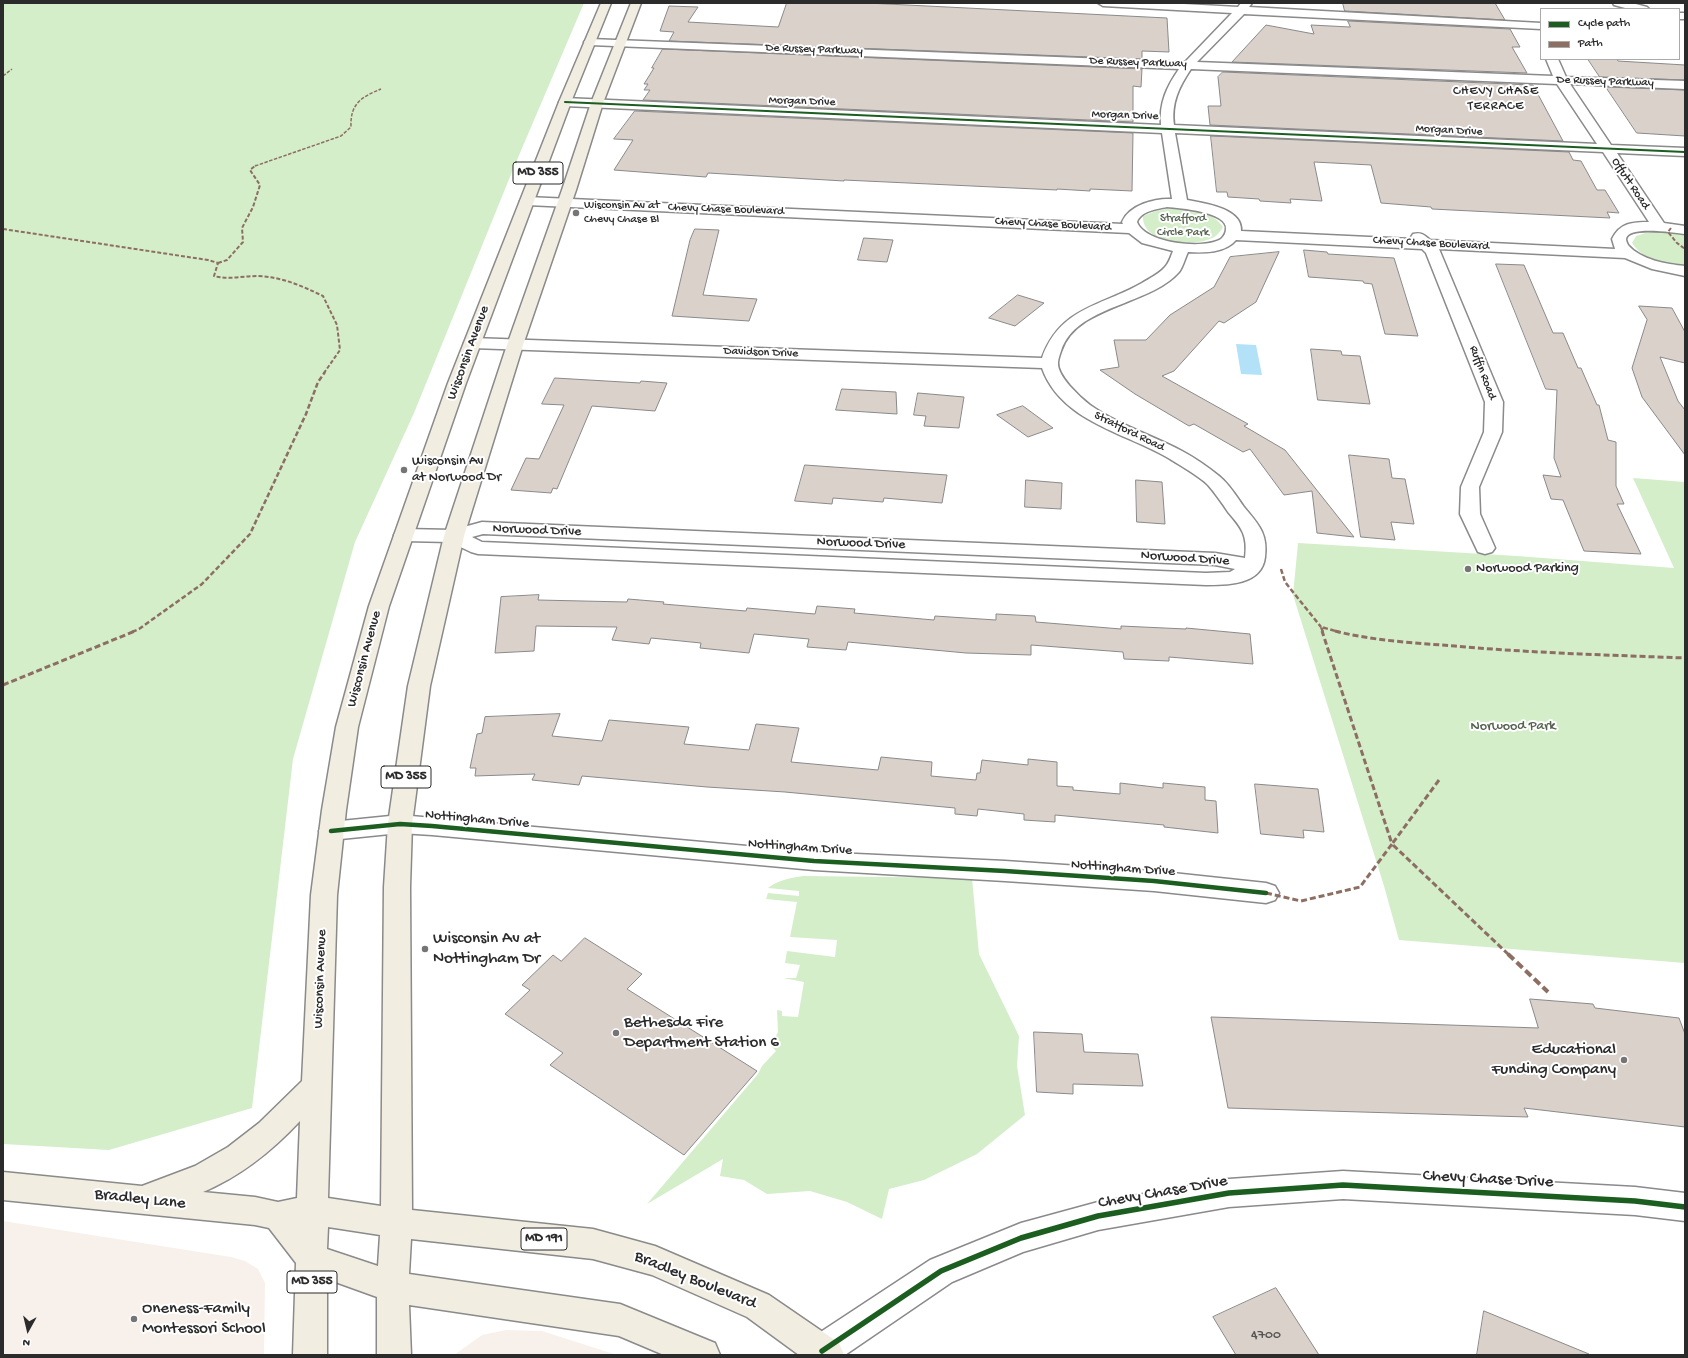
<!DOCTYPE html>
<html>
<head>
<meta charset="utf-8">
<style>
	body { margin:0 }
	#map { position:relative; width:1688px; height:1358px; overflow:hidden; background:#fff; font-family:"Gochi Hand",sans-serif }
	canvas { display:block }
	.frame { position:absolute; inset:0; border:4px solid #2b2b2b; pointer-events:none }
	.legend { position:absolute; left:1540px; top:8px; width:140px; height:52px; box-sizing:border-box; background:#fff; border:1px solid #aaa; margin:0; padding:5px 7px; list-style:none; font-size:12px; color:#2b2b2b }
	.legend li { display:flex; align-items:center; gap:8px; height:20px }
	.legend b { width:20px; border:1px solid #aaa }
	.north { position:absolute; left:8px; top:1310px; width:40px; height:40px; -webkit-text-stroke:3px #fff; paint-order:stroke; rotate:188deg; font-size:11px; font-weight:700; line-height:16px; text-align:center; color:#2b2b2b }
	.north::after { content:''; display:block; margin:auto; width:14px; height:18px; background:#2b2b2b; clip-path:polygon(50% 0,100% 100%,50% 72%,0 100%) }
</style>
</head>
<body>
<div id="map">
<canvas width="1688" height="1358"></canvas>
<div class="frame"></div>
<ul class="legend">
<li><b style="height:5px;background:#1b5e20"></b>Cycle path</li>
<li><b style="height:5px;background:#8d6e63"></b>Path</li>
</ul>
<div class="north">N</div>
</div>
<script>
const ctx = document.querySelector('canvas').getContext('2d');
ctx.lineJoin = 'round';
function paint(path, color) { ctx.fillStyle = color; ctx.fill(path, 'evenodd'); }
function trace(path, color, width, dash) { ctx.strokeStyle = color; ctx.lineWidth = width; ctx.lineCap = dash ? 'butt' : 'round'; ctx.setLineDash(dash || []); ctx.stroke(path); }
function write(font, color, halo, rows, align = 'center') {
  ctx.font = font + ' "Gochi Hand",sans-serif'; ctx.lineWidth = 4; ctx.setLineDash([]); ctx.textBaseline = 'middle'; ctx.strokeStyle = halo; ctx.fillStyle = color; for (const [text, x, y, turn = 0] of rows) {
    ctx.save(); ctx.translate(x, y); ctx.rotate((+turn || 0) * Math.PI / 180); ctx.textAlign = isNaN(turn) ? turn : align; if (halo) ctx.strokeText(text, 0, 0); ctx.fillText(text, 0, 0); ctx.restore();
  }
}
paint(new Path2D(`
	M3 1221 231 1257 245 1261 258 1269 265 1283 264 1355H3Z
	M506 1330 542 1331 617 1355H454L482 1335Z`), '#f8f1eb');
paint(new Path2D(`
	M3 3H584L514 167 414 413 355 542 293 759 252 1108 109 1150 3 1144Z
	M1171 208C1190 209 1211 210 1223 227 1220 232 1216 237 1210 239 1191 247 1141 243 1143 216L1156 211Z
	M1649 232H1664L1685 235V267C1663 264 1645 262 1632 243L1636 236Z
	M1633 478 1685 482V963L1399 940 1384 886 1293 595 1298 543 1517 556 1674 568Z
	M803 876 972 878 979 954 1019 1036 1017 1066 1025 1115 977 1154 924 1180 889 1189 882 1219 847 1202 810 1191 767 1194 744 1180 720 1176 723 1159 647 1204 758 1074 762 1066 776 1051 771 1046 778 1032 777 1010 782 1011V1016L798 1017 804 982 783 978H796L800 965 785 963 787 951 835 957 837 940 790 937 797 902 766 899 768 893 799 896V891L768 888C778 880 791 878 803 876Z`), '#d4eeca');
paint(new Path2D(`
	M1236 344 1256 345 1262 375 1241 374Z`), '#b3e1f7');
const building = new Path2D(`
	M787 3H867L1167 18 1169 52 1142 51V59L669 41 674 32 660 31 669 6 698 7 688 22 778 27Z
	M1343 3H1495L1505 20 1345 11Z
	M1348 21 1510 29 1520 47H1512L1527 73 1232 62 1266 25 1314 34 1311 25 1350 27Z
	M663 49 1142 69 1141 87 1133 86V122L643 100 650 90H644L648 84H644L654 68H652Z
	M1588 59H1617L1618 61 1685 65V80L1600 77Z
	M1223 72 1533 85 1563 141 1210 125 1208 106H1221L1218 77Z
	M1606 87 1685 90V136L1637 133Z
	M635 111 1133 133 1132 191 1090 189V191L1057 189V190L844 180V181L708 173 706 177 614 170 633 140 614 139Z
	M1211 136 1569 152 1573 160 1581 161 1597 190H1605L1619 213 1607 212 1610 218 1432 209 1431 207 1381 203 1371 165 1314 162 1322 201 1290 199 1291 203 1260 201 1259 199 1228 197 1227 192H1217Z
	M695 229 719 230 703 295 757 299 749 321 672 316 690 240Z
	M864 238 893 240 887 262 858 260Z
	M1304 250 1327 252 1328 254 1394 258 1418 336 1385 334 1372 284 1364 283 1363 281 1309 277Z
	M1279 252 1256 302 1224 323 1219 321 1174 371 1162 376 1248 424 1244 426 1285 450 1354 537 1317 533 1312 491 1284 495 1250 449 1243 452 1194 424 1189 426 1135 394 1100 370 1119 367 1114 340H1146L1170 315 1214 287 1230 257Z
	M1496 264 1524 265 1553 333H1563L1578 368H1581L1597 405H1599L1608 440 1616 442V486L1624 504H1617L1641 554 1584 551 1563 500 1551 499 1543 475 1561 477 1554 458 1557 390 1546 389Z
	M1018 295 1044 303 1015 326 989 318Z
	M1639 306 1672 308 1685 332V363L1660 357 1678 401 1685 410V455L1642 397 1632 368 1647 320Z
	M1311 349 1341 351 1342 355 1360 356 1370 404 1318 400Z
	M555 378 640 383 641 381 667 383 655 411 592 406 557 489 553 488 551 493 511 490 526 458 539 459 564 405 542 404Z
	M842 389 896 392 897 414 836 410Z
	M918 393 964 397 959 428 924 426 926 416 914 415Z
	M1023 406 1053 428 1028 437 997 415Z
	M1349 455 1389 459 1392 478 1405 479 1414 524 1391 522 1395 540 1361 537Z
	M805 465 947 475 942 503 884 498 883 502 833 498 832 504 795 501Z
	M1026 480 1062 483 1061 509 1025 507Z
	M1136 480 1162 482 1165 524 1137 522Z
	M539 595 538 600 627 602 628 599 664 602 663 604 746 611 747 608 815 614 817 606 855 609 854 613 934 620 935 616 996 620V614L1035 616 1036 622 1121 629V626L1186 629V628L1250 634 1253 664 1169 657V661L1124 659 1123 652 1031 645V655L966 653 848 642 846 650 807 647 809 639 754 634 749 653 700 648 701 643 651 638 649 644 612 640 617 627 536 626 534 651 495 653 501 597Z
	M560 714 552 736 602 741 609 720 689 727 684 744 749 750 756 724 799 728 791 762 878 770 881 757 932 762 931 776 976 780 977 773H980L982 760 1028 765V759L1057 762V786L1073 787V790L1120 794V783L1163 788V783L1205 787V800L1216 801 1218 833 1164 827V825L1055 815V822L1024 820V814L978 809 977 816 955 814V808L785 792 707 787 582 776 579 785 532 780 535 774 475 776 476 768H470L477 734 482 733 485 717Z
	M1255 784 1318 789 1324 832 1303 830 1304 838 1261 834Z
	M585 938 642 974 627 989 757 1071 684 1155 550 1065 563 1053 505 1014 530 990 522 985 553 955 561 961Z
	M1530 999 1593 1004 1595 1008 1679 1018 1685 1034V1127L1524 1108 1528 1117 1228 1108 1211 1017 1538 1028Z
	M1034 1032 1082 1034 1084 1052 1138 1054 1143 1086 1073 1084V1094L1037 1092Z
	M1276 1288 1319 1355H1236L1213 1317Z
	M1484 1311 1589 1354V1355H1477Z`);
paint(building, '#d9d1ca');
trace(building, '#8a8a8a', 1);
const minor = new Path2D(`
	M1098 3H1166L1238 7 1241 3H1252L1249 7 1541 23V29L1244 14 1197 62 1553 76 1546 59H1558L1566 77 1685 81V89L1570 84 1611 145 1685 148V156L1617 153 1664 223 1685 226V234C1675 233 1628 225 1626 239 1626 241 1627 243 1628 245 1641 260 1666 264 1685 266V276L1652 269 1625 258 1439 249 1503 402 1502 432 1479 487 1480 514 1495 548 1492 552 1485 554 1478 552 1460 514 1461 487 1484 432 1485 402 1426 253 1422 249 1236 240C1225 253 1204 253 1188 252 1185 258 1183 267 1179 272 1149 306 1076 305 1061 351 1060 354 1058 359 1058 363 1057 376 1080 397 1090 405 1118 425 1152 435 1182 451 1195 458 1208 467 1219 476 1229 484 1237 497 1244 507 1258 524 1268 533 1265 557 1262 585 1227 585 1206 585L478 554 471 552 450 542 404 541 397 539 394 535 397 531 404 529 453 530 482 522 1215 553 1245 558C1248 536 1242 528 1228 512 1222 503 1215 493 1208 485 1199 476 1181 466 1170 459 1127 433 1061 422 1042 368L472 348 466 346 464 343 466 340 472 338 1042 358C1060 307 1102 306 1142 283 1150 278 1159 274 1165 267 1169 263 1171 256 1173 251L1142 243 1129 233 527 205 522 204 520 201 522 198 527 197 1123 224 1122 222C1129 205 1155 198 1172 199L1162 133 565 106 561 105 559 102 561 99 565 98 1161 125C1159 103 1167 86 1179 69L590 45 586 44 584 42 586 40 590 39 1185 62 1232 13 1103 6ZM1191 69 1557 84 1597 144 1174 125C1171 103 1179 87 1191 69ZM1175 133 1603 152 1649 222C1632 222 1620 223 1612 239L1615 249 1430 240C1424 235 1421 232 1413 234L1411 237 1412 239 1241 231C1243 208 1203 203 1187 200ZM1167 207C1179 208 1228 212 1226 229 1226 233 1224 236 1221 239 1203 250 1144 243 1137 222 1141 211 1157 209 1167 207ZM483 534 1215 565 1235 569 1230 572 1206 573 482 542 472 537Z
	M1613 3H1632L1647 7 1649 9H1629L1614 5Z
	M1679 13H1685V19H1679Z
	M400 815 814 852 1005 861 1154 871 1266 883 1275 886 1279 893 1275 900 1266 903 1154 891 1005 881 814 870 432 835 400 833 331 840 322 837 319 831 322 825 331 822Z
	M1343 1171 1635 1187 1685 1193V1221L1635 1215 1343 1199 1229 1207 1098 1230 1023 1252 952 1282 845 1355H807L805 1351 810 1339 930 1260 1021 1223 1098 1202 1229 1179Z`);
const major = new Path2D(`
	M601 3H611L571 102 466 383 389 606 358 727 346 810 337 895 328 1198 381 1206 384 887 388 824 408 686 444 536 507 345 562 190 591 103 631 3H641L603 103 576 190 523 345 464 536 430 686 412 824 410 887 412 1210 593 1229 655 1246 769 1295 839 1343 844 1355H799L747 1317 652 1275 593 1259 411 1239 409 1274 620 1304 715 1343 720 1355H664L619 1336 409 1305 411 1355H377V1297L327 1279V1355H293L296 1263 269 1228 255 1225 3 1200V1172L142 1186 195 1166 228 1147 259 1123 302 1081 311 895 322 810 336 727 369 606 448 383 559 102ZM300 1121 297 1198 278 1202 255 1197 203 1192C241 1176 272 1151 300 1121ZM328 1227 380 1235 378 1266 327 1249Z`);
trace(minor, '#8a8a8a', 3);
trace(major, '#8a8a8a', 3);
paint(minor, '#fff');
paint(major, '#f1ede1');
trace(new Path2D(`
	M3 76 12 69
	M255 166 341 136 351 127C350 104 361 97 381 89`), '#8d6e63', 1.5, [3.5, 1.5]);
trace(new Path2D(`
	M1671 228 1668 232 1677 243 1685 249
	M3 229 208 260 218 263 214 276C228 280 243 276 258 276 282 277 302 286 323 296L337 325 340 350 324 373
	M218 263 227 260 243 242 242 228 253 207 260 185 250 170 256 165`), '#8d6e63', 2, [4, 2]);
trace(new Path2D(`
	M1281 569 1285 582 1321 627
	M132 632 139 629 202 584 250 534 306 414 318 382 325 372
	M1323 632 1321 627 1339 632`), '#8d6e63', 2.5, [5, 2.5]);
trace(new Path2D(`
	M1335 631C1374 641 1416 643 1455 646 1532 653 1608 655 1685 658
	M3 685 135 631
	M1439 780 1392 844 1509 955
	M1266 893 1301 901 1360 887 1392 844 1322 631`), '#8d6e63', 3, [6, 3]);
trace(new Path2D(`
	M1508 954 1548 992`), '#8d6e63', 4, [8, 4]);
trace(new Path2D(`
	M565 102 1685 152`), '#1b5e20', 2);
trace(new Path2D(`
	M331 831 400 824 432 826 814 861 1005 871 1154 881 1266 893`), '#1b5e20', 4.5);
trace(new Path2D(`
	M822 1351 941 1271 1021 1238 1098 1216 1229 1193 1343 1185 1635 1201 1685 1207`), '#1b5e20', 5.5);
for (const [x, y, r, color] of [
	[576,213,4,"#757575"],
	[404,470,4,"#757575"],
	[1468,569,4,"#757575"],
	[425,949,4,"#757575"],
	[616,1033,4,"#757575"],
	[1624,1060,4,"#757575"],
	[134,1319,4,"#757575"]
]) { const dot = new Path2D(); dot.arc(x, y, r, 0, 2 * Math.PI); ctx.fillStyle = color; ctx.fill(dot); trace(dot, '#fff', 1.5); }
write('12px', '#2b2b2b', '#fff', [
	["De Russey Parkway",814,50,2],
	["De Russey Parkway",1138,63,2],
	["De Russey Parkway",1605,82,2],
	["Morgan Drive",802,102,2],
	["Morgan Drive",1125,116,2],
	["Morgan Drive",1449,131,3],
	["Offutt Road",1630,184,56],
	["Chevy Chase Boulevard",726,210,2],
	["Chevy Chase Boulevard",1053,225,3],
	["Chevy Chase Boulevard",1431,244,3],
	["Davidson Drive",761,353,2],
	["Ruffin Road",1482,373,69],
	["Stratford Road",1129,432,26]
]);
write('12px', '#2b2b2b', '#fff', [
	["Wisconsin Av at",584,206],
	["Chevy Chase Bl",584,220]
], 'left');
write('12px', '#53614e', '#fff', [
	["Strafford",1183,219],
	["Circle Park",1183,233]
]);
ctx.letterSpacing = '1px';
write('13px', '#2b2b2b', '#fff', [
	["CHEVY CHASE",1496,92],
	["TERRACE",1496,107]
]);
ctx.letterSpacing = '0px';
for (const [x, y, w] of [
	[538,173,50],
	[406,777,50],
	[544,1239,46],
	[312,1282,50]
]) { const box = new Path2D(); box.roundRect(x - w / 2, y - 11, w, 22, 3); ctx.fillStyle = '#fff'; ctx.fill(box); trace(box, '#2b2b2b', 1); }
write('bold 13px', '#2b2b2b', null, [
	["MD 355",538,173],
	["MD 355",406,777],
	["MD 191",544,1239],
	["MD 355",312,1282]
]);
write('14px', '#2b2b2b', '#fff', [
	["Wisconsin Avenue",469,353,-70],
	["Norwood Drive",537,531,2],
	["Norwood Drive",861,544,2],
	["Norwood Drive",1185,559,4],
	["Wisconsin Avenue",365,659,-75],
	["Nottingham Drive",477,820,5],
	["Nottingham Drive",800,848,4],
	["Nottingham Drive",1123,869,4],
	["Wisconsin Avenue",321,979,-88]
]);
write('14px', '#2b2b2b', '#fff', [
	["Wisconsin Av",412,462],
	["at Norwood Dr",412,478],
	["Norwood Parking",1476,569]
], 'left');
write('14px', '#53614e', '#fff', [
	["Norwood Park",1513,727]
]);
write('14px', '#565453', null, [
	["4700",1266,1336]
]);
write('17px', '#2b2b2b', '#fff', [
	["Wisconsin Av at",433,939],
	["Nottingham Dr",433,959],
	["Bethesda Fire",624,1023],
	["Department Station 6",624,1043],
	["Educational",1616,1050,"right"],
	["Funding Company",1616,1070,"right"],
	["Oneness-Family",142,1309],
	["Montessori School",142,1329]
], 'left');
write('17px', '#2b2b2b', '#fff', [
	["Chevy Chase Drive",1488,1180,3],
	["Chevy Chase Drive",1163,1193,-10],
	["Bradley Lane",140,1200,6],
	["Bradley Boulevard",695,1281,22]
]);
</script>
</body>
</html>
